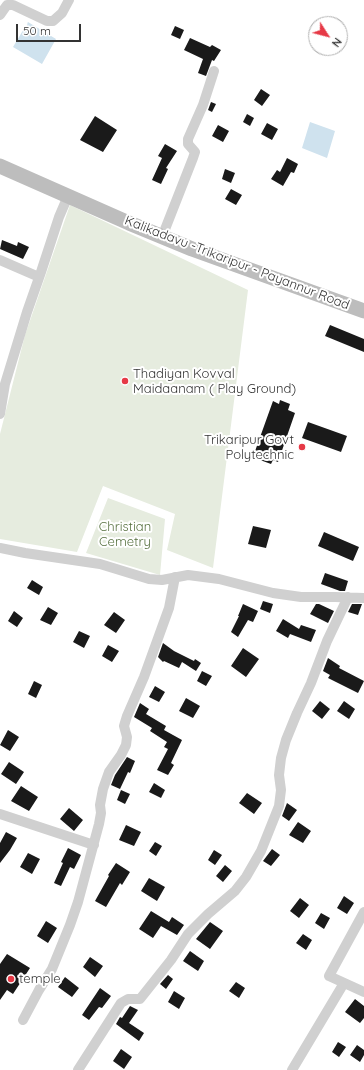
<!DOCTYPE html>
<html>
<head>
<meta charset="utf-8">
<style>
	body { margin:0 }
	#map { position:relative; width:364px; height:1070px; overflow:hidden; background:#fff; font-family:Quicksand,sans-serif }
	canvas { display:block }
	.north { position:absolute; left:308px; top:16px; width:40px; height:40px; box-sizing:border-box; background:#fff; border:1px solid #adadad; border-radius:50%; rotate:126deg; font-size:11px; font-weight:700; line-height:16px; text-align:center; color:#333 }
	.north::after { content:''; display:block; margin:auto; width:14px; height:18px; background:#e63946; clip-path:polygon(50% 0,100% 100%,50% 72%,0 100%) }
	.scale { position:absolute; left:16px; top:24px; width:65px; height:18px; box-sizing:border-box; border:2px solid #333; border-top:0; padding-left:5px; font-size:12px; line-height:14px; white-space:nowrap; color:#333; -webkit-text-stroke:3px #fff; paint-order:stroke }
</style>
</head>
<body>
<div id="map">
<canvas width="364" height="1070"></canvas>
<div class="north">N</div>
<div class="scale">50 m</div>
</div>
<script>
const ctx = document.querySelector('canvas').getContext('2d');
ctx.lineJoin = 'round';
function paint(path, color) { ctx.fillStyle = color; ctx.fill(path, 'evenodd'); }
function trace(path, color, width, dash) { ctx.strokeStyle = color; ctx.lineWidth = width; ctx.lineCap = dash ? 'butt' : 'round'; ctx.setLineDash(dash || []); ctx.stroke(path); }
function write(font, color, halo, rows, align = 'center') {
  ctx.font = font + ' Quicksand,sans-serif'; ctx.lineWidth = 4; ctx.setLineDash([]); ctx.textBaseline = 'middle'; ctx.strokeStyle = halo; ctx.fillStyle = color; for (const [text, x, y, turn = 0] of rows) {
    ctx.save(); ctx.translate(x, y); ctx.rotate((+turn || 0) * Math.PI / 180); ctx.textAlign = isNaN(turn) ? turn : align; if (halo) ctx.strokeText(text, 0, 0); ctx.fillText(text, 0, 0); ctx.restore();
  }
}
paint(new Path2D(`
	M70 205 248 290 213 568 167 550 175 514 103 486 77 552 0 539V434L25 335Z
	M108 498 165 519 160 575 86 553Z`), '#e6ecdf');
paint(new Path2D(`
	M28 22 56 39 42 64 13 47Z
	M310 122 335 131 327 158 302 148Z`), '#cfe2ee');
paint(new Path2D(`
	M175 26 184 30 180 39 171 35Z
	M190 38 210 47 212 45 221 50 214 61 212 60 206 76 198 73 203 59 184 50Z
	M261 89 270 95 262 106 254 100Z
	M211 102 216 104 212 112 208 110Z
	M247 114 254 118 250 126 243 122Z
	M95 116 117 130 103 152 80 140Z
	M267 123 278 129 272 140 261 134Z
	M218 125 229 131 223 142 212 136Z
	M165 144 177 151 166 168 168 169 161 184 152 180 162 158 158 156Z
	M287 158 298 164 294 173 291 172 283 186 271 179 277 170 280 172Z
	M225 169 235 173 231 183 222 179Z
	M231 189 242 195 236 205 225 199Z
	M2 240 17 246 18 242 29 247 23 259 0 249Z
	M330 325 364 339V352L325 336Z
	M280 400 290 404 288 410 295 413 278 462 273 460 271 464 260 460 261 456 254 454 273 401 279 404Z
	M308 422 347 436 341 452 302 438Z
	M253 526 271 530 266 548 248 544Z
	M324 532 359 547 353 561 318 546Z
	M325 573 348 581 345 591H340L321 584Z
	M32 580 43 587 39 595 27 588Z
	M263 601 273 604 270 613 260 609Z
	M243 604 258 611 253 622 248 620 238 637 231 632 239 616H238Z
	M316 604H319L334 611 328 623 310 614Z
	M352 604H362L358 615 348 612Z
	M48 607 58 613 51 625 40 620Z
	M14 611 23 618 17 627 8 621Z
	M114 612 125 620 116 633 104 625Z
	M283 619 299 629 301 625 316 630 311 642 290 634 288 638 276 631Z
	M79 631 90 636 84 648 73 642Z
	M163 643 174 651 194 661 195 659 201 663 196 671 182 662 179 668 164 661 163 662 158 657Z
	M108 645 119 651 112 662 102 656Z
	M243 648 259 659 246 677 231 666Z
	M328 658 340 666 339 668 364 681 358 693 328 678 330 675 323 671Z
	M202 671 212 676 206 686 197 681Z
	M34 681 42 685 36 698 28 694Z
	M155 686 165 692 159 702 149 697Z
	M186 698 200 706 193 718 179 711Z
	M320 701 330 709 322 719 312 711Z
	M344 701 355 709 349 719 337 711Z
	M140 703 149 709 146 714 166 726 164 730 182 740 171 763 174 765 168 775 157 770 168 749 164 747 167 742 150 731 152 728 134 717Z
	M8 730 19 737 10 751 0 745Z
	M127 757 135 761 130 773 128 772 120 789 111 785 115 775Z
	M9 762 24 772 16 784 1 774Z
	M154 783 165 790 161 798 149 792Z
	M21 786 38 797 29 811 11 801Z
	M121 790 130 794 125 804 117 800Z
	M247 793 262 803 254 814 239 803Z
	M287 803 297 810 289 821 282 816Z
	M69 808 83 820 74 831 60 819Z
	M298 822 311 831 303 843 289 835Z
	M126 825 141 832 134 846 119 840Z
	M6 832 17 838 10 850 0 863V843Z
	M155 842 162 846 156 856 149 851Z
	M68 848 81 855 74 869 70 867 61 886 54 883 63 863 61 862Z
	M272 849 280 855 271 866 263 861Z
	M214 850 222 855 215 865 208 860Z
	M28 853 40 859 32 874 20 867Z
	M116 863 130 872 122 885 120 883 106 907 95 901 109 876 108 875Z
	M225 865 232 871 223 882 216 876Z
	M149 878 165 887 157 901 141 891Z
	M344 896 354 903 347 914 337 908Z
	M300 898 309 905 299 918 290 911Z
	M151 911 169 922 172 917 184 925 177 935 161 926 153 938 139 929Z
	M321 913 330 918 324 929 315 923Z
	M46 921 57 928 48 943 37 936Z
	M210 922 223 931 210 949 196 939Z
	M303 934 312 940 306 950 296 943Z
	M190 951 204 961 198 971 183 961Z
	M7 954 30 968 13 994 7 990 0 1000V964Z
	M90 957 103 966 95 977 83 967Z
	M168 975 173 979 166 989 160 984Z
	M65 977 79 988 72 997 58 987Z
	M236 982 245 988 239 998 229 991Z
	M100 988 111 996 102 1008 99 1007 89 1020 82 1015Z
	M174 991 185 998 179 1009 168 1002Z
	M355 999 364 1006V1018L360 1023 345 1012Z
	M130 1006 138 1010 129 1023 144 1033 139 1041 116 1024 120 1017 122 1018Z
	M338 1042 346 1047 339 1057 332 1052Z
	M357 1045 364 1050V1055L360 1062 350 1055Z
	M121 1049 132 1057 124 1069 113 1061Z`), '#1a1a1a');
trace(new Path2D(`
	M0 15 7 5H13L47 21H53L62 13 69 0
	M162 237 193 158 195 152 188 144V139L203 105 214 71
	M0 260 39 277
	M0 414 5 384 27 312 41 272 59 217 68 196
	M0 548 25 553 100 564 149 579 162 580 188 575 219 579 273 593 301 597H335L364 598
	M0 814 94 845
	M364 912 329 976 364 992
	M23 1020 39 990 52 969 70 925 78 902 99 824 101 813 100 805 103 789 109 772 121 755 126 745 127 737 124 726 127 716 144 677 169 608 175 577
	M78 1070 121 1003 128 999H140L171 960 188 934 208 914 235 891 246 877 261 851 279 806 281 790 279 775 281 758 286 740 297 713 311 683 327 641 348 597
	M292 1070 344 983`), '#d0d0d0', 10);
trace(new Path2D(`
	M0 166 129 223 192 249 364 311`), '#bdbdbd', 15);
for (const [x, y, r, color] of [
	[125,381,4,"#e63946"],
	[302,447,4,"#e63946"],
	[11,979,4,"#e63946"]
]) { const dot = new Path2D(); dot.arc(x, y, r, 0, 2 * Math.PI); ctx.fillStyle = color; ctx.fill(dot); trace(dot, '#fff', 1.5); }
write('13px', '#333', '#fff', [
	["Kalikadavu -Trikaripur - Payannur Road",237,263,21]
]);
write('13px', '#333', '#fff', [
	["Thadiyan Kovval",133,374],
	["Maidaanam ( Play Ground)",133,389],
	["Trikaripur Govt",294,440,"right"],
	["Polytechnic",294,455,"right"],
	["temple",19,979]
], 'left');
write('13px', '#56703f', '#fff', [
	["Christian",125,527],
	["Cemetry",125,542]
]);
</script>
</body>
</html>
